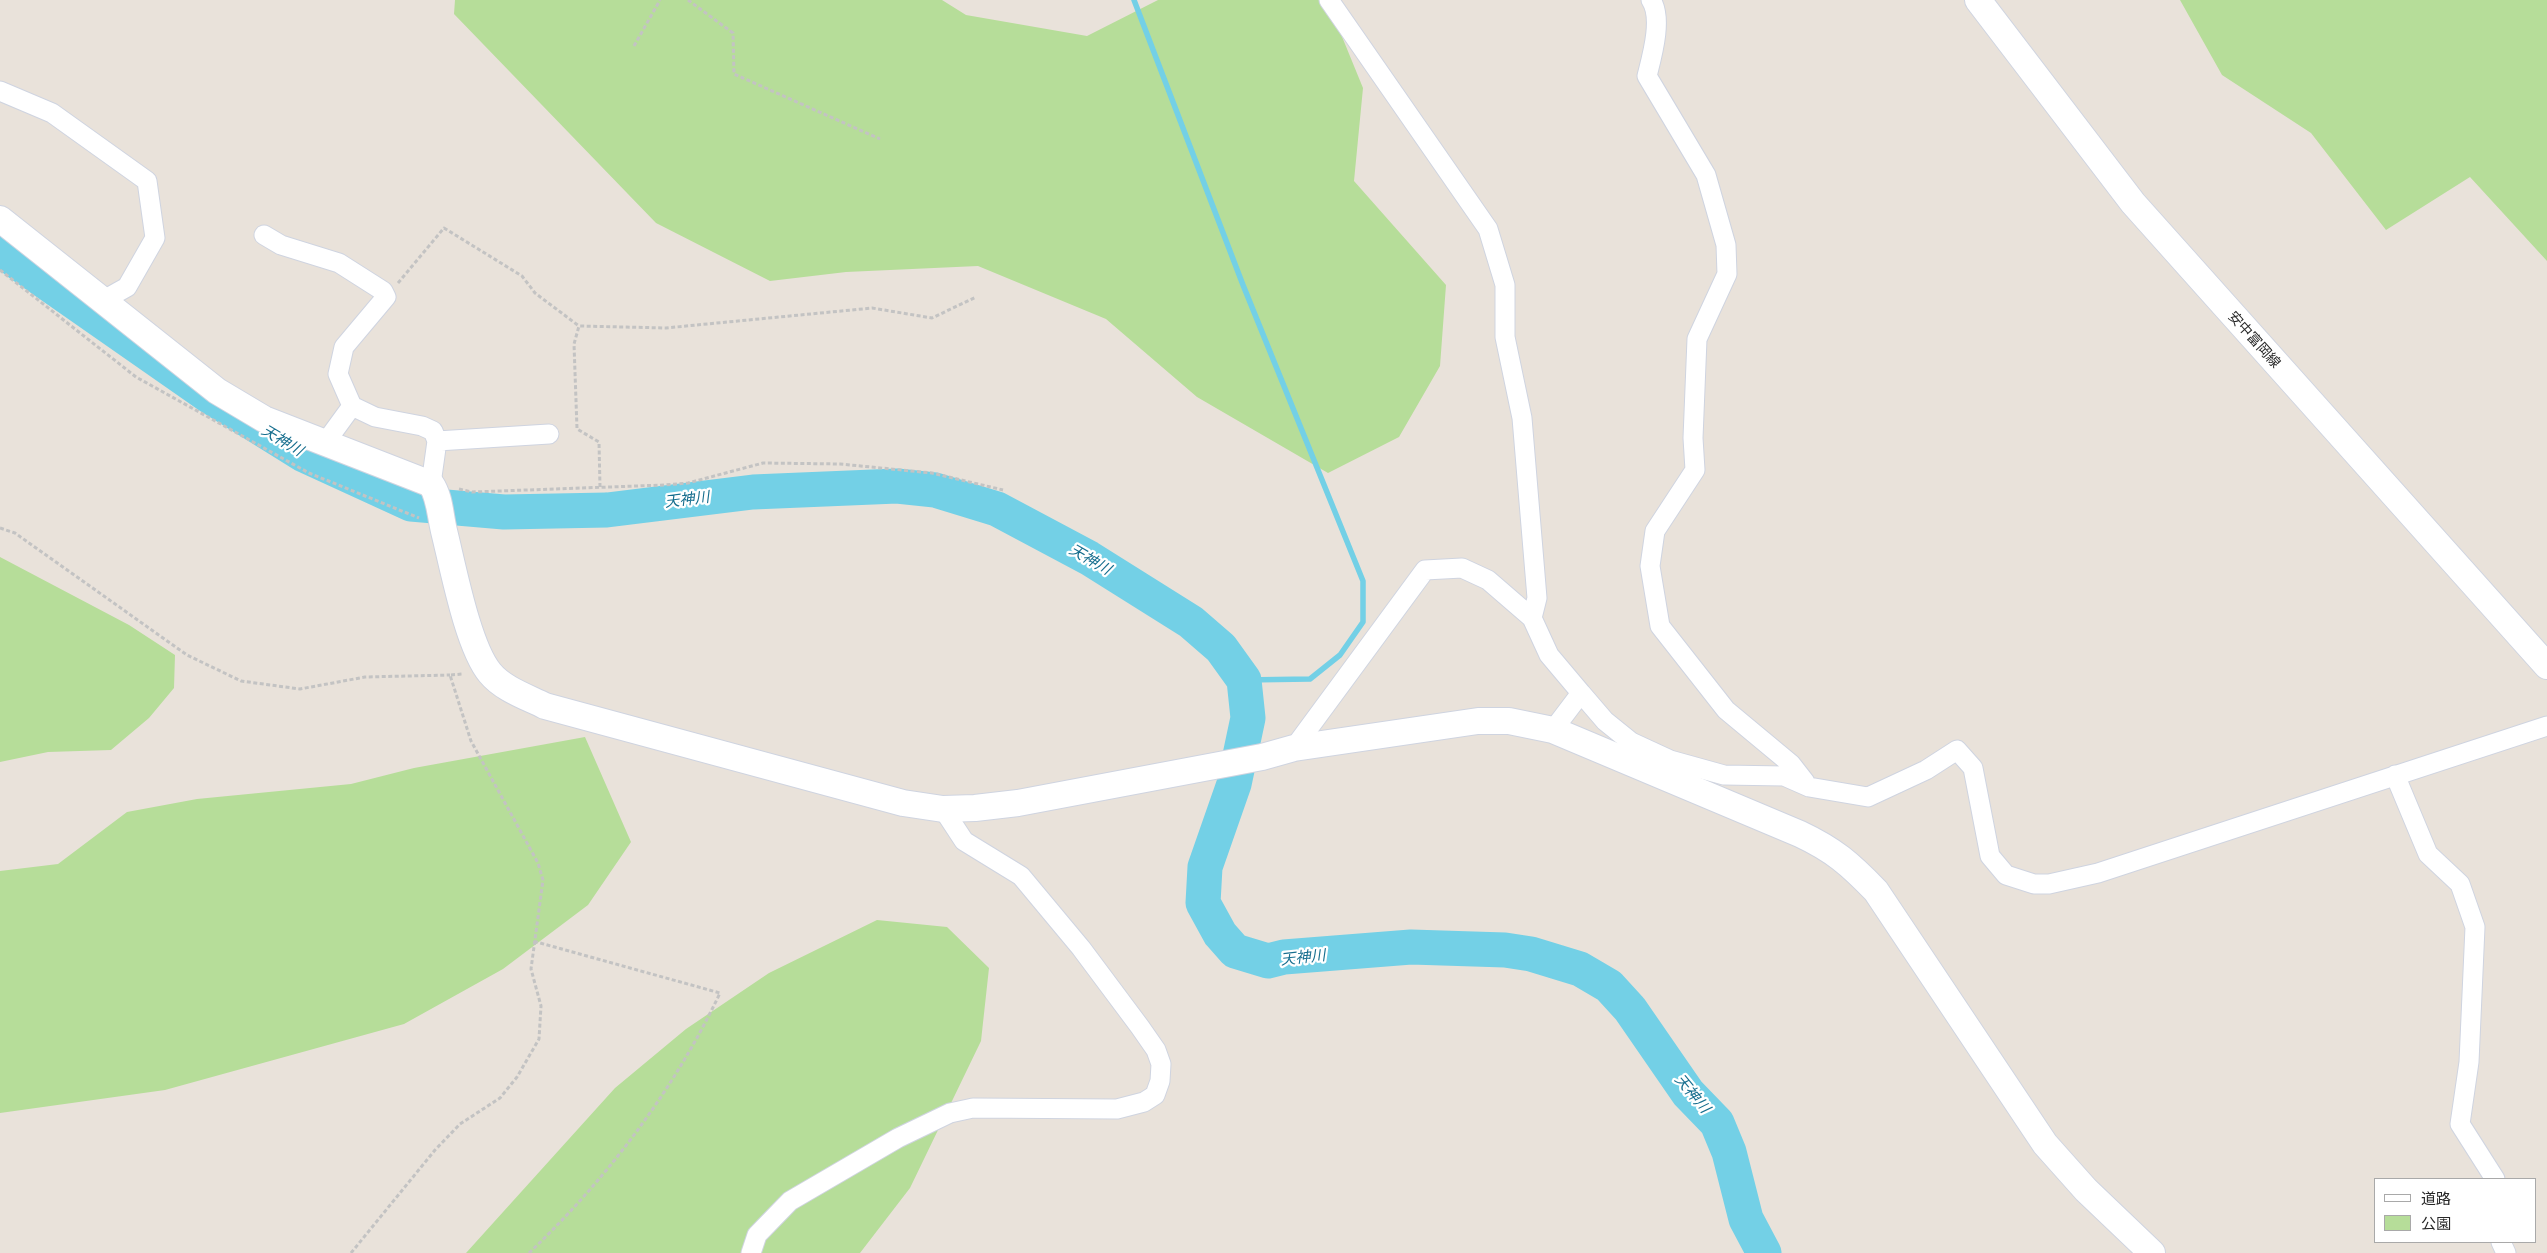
<!DOCTYPE html>
<html>
<head>
<meta charset="utf-8">
<style>
	body { margin:0 }
	#map { position:relative; width:2547px; height:1253px; overflow:hidden; background:#e9e2da; font-family:"IBM Plex Sans","Noto Sans JP",sans-serif }
	canvas { display:block }
	.legend { position:absolute; left:2374px; top:1178px; width:162px; height:65px; box-sizing:border-box; background:#fff; border:1px solid #a9a9a9; margin:0; padding:6px 9px; list-style:none; font-size:15px; color:#282828 }
	.legend li { display:flex; align-items:center; gap:10px; height:25px }
	.legend b { width:25px; border:1px solid #a9a9a9 }
</style>
</head>
<body>
<div id="map">
<canvas width="2547" height="1253"></canvas>
<ul class="legend">
<li><b style="height:6px;background:#fff"></b>道路</li>
<li><b style="height:14px;background:#b6dd99"></b>公園</li>
</ul>
</div>
<script>
const ctx = document.querySelector('canvas').getContext('2d');
ctx.lineJoin = 'round';
function paint(path, color) { ctx.fillStyle = color; ctx.fill(path, 'evenodd'); }
function trace(path, color, width, dash) { ctx.strokeStyle = color; ctx.lineWidth = width; ctx.lineCap = dash ? 'butt' : 'round'; ctx.setLineDash(dash || []); ctx.stroke(path); }
function write(font, color, halo, rows, align = 'center') {
  ctx.font = font + ' "IBM Plex Sans","Noto Sans JP",sans-serif'; ctx.lineWidth = 4.5; ctx.setLineDash([]); ctx.textBaseline = 'middle'; ctx.strokeStyle = halo; ctx.fillStyle = color; for (const [text, x, y, turn = 0] of rows) {
    ctx.save(); ctx.translate(x, y); ctx.rotate((+turn || 0) * Math.PI / 180); ctx.textAlign = isNaN(turn) ? turn : align; if (halo) ctx.strokeText(text, 0, 0); ctx.fillText(text, 0, 0); ctx.restore();
  }
}
paint(new Path2D(`
	M455 0H942L966 15 1087 36 1158 0H1327L1363 88 1354 181 1446 285 1440 366 1399 437 1328 473 1197 397 1106 319 978 266 846 272 770 281 656 223 454 14Z
	M2180 0H2547V261L2470 177 2386 230 2311 133 2222 75Z
	M0 557 129 625 175 655 174 688 149 718 111 750 48 752 0 762Z
	M585 737 631 842 588 905 503 969 404 1024 165 1090 0 1113V871L58 864 127 812 197 799 351 784 414 768Z
	M877 920 947 927 989 968 981 1041 910 1188 860 1253H466L615 1088 686 1029 769 973Z`), '#b6dd99');
trace(new Path2D(`
	M1134 0 1243 285 1363 581V622L1340 655 1310 679 1244 680`), '#73d0e6', 5.5);
trace(new Path2D(`
	M0 247 17 262 209 396 302 454 411 504 504 512 607 510 753 492 897 486 935 490 997 509 1089 558 1191 622 1221 648 1244 680 1248 718 1234 784 1205 867 1203 903 1220 934 1235 951 1268 961 1284 957 1411 947 1505 950 1531 954 1580 969 1609 986 1630 1009 1688 1093 1717 1123 1729 1152 1746 1219 1764 1253`), '#73d0e6', 35);
const street = new Path2D(`
	M1329 0 1488 229 1505 285V337L1522 418 1537 598 1532 618
	M1651 0C1663 18 1652 56 1647 76L1706 175 1726 245 1727 274 1697 339 1693 438 1695 470 1655 531 1650 566 1660 626 1726 710 1791 764 1805 782
	M0 91 52 113 147 181 155 238 127 287 102 301
	M264 235 281 245 339 263 383 291 386 297 344 347 338 374 352 406 325 443
	M352 406 375 417 422 426 433 431 437 441 431 484
	M437 441 549 434
	M1581 693 1605 721 1631 742 1670 760 1724 775 1784 776 1809 787 1868 797 1926 770 1957 750 1973 768 1990 856 2006 875 2034 884H2049L2098 873 2547 726
	M1294 748 1425 570 1462 568 1488 580 1532 618 1549 655 1581 693 1553 730
	M2395 775 2428 854 2460 884 2475 927 2469 1062 2460 1124 2495 1179
	M2501 1242 2506 1253
	M751 1253 757 1235 790 1201 898 1138 950 1113 973 1108 1117 1109 1144 1102 1155 1095 1160 1081 1161 1064 1156 1050 1140 1027 1081 948 1021 876 964 841 943 809`);
const secondary = new Path2D(`
	M1978 0 2133 203 2547 666
	M0 219 217 391 264 419 431 484C440 497 440 515 444 531 453 567 468 647 490 673 503 689 527 697 545 706L903 803 943 809 975 808 1018 803 1262 757 1294 748 1478 721H1509L1553 730 1800 834C1834 850 1850 864 1876 891L2045 1144 2086 1190 2152 1253`);
trace(street, '#cfd4e0', 21);
trace(secondary, '#cfd4e0', 28);
trace(new Path2D(`
	M688 0 733 33 734 74 880 139
	M634 46 660 0
	M0 270 136 377 309 473 419 518
	M398 283 444 228 522 276 535 293 579 326
	M600 487 599 442 577 429 574 344 579 326 666 328 872 308 932 318 976 297
	M459 489 472 492 664 485 688 483 763 463 840 464 932 473 1003 490
	M0 528 15 533 187 655 241 681 300 689 365 677 450 675
	M351 1253 435 1150 460 1124 500 1098 517 1077 539 1039 541 1006 531 969 543 880 538 863 471 741 450 675 463 674
	M529 1253C607 1179 674 1090 720 993L533 941`), '#c3c3c3', 3, [4, 2.5]);
trace(street, '#fff', 19);
trace(secondary, '#fff', 26);
write('14px', '#282828', '#fff', [
	["安中富岡線",2254,340,48]
]);
write('italic 15px', '#166e8e', '#fff', [
	["天神川",282,441,31],
	["天神川",687,500,-7],
	["天神川",1090,560,30],
	["天神川",1303,958,-6],
	["天神川",1692,1094,50]
]);
</script>
</body>
</html>
